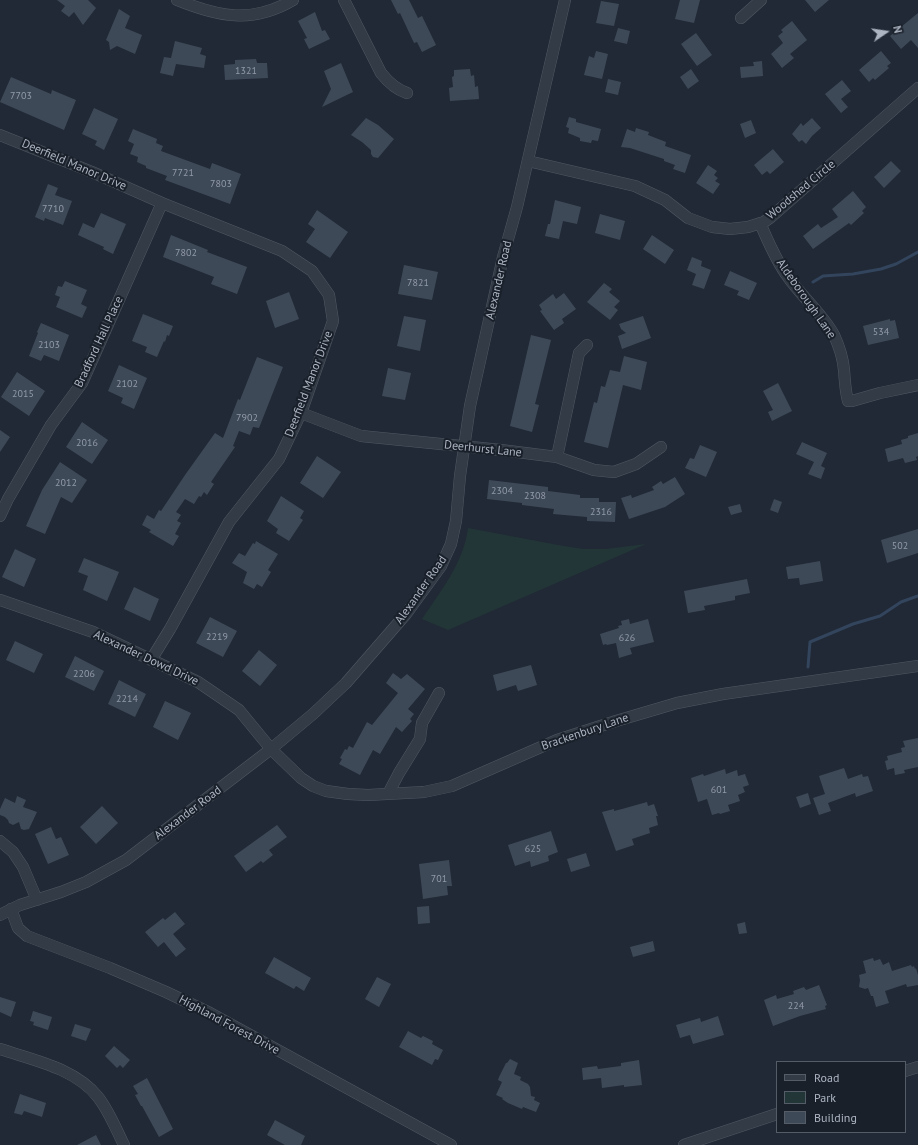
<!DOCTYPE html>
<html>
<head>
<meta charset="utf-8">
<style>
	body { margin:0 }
	#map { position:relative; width:918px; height:1145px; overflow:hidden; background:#202935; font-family:"PT Sans",sans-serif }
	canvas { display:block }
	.legend { position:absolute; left:776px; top:1061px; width:130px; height:72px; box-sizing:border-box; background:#19202a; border:1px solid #545c67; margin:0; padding:5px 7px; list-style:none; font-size:12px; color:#adb5c3 }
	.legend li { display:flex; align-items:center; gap:8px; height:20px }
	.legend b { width:20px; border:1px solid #545c67 }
	.north { position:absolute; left:866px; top:12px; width:40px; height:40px; -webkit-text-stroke:3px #19202a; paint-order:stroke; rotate:77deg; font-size:11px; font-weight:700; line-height:16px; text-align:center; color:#adb5c3 }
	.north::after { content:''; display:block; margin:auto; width:14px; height:18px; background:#adb5c3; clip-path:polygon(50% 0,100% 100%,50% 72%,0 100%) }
</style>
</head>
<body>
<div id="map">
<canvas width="918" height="1145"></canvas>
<ul class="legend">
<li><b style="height:5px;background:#333b46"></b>Road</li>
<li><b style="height:11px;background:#233637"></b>Park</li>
<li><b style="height:11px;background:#3e4958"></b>Building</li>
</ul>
<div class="north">N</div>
</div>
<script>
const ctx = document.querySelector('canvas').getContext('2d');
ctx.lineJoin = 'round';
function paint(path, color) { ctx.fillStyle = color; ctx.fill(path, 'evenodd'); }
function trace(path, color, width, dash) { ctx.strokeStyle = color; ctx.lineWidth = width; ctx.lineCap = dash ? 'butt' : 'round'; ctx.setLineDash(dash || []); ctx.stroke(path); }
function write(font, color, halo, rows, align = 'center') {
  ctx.font = font + ' "PT Sans",sans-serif'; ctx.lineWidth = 4; ctx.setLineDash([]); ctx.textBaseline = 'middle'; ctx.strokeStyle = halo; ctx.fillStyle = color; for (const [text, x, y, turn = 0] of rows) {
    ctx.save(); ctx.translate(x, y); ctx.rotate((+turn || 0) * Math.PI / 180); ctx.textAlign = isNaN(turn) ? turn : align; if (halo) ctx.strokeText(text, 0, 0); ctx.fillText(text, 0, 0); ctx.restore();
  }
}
paint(new Path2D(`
	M468 528 558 545 583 549H606L646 544 448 630 422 619C441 591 464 562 468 528Z`), '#233637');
trace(new Path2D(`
	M813 282 823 276 853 274 881 269 896 264 918 252
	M808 667 810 642 853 624 880 616 901 602 918 596`), '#33445d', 3);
paint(new Path2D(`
	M57 0H88L96 8 83 25 74 12 69 17 61 11 65 6Z
	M391 0H409L418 18 422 16 436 45 422 52 417 42 414 43 400 13 398 14Z
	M680 0H700L694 23 675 19Z
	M805 0H829L815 12Z
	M601 1 619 4 614 26 596 23Z
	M119 9 130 16 125 28 142 35 135 54 117 46 110 50 109 42 106 40Z
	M315 12 322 31 325 30 330 39 309 49 304 39 307 38 298 21Z
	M918 13V48L911 40 901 49 890 36Z
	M792 21 807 40 790 54 794 58 782 68 771 54 783 43 778 36 783 32 781 30Z
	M618 28 630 31 627 44 614 41Z
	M696 33 712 55 697 66 681 44Z
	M175 41 202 48 200 54 206 56 204 68 176 64 173 76 160 73 164 57 171 58Z
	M596 51 608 54 602 79 584 75 589 56 594 58Z
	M881 51 891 63 887 66 889 68 875 80 873 78 869 82 859 70Z
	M256 59 257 63H267L268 78 225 80 224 65 235 64V60Z
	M762 61 763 76 741 78 740 67 754 66 753 62Z
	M341 63 353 92 322 107 331 89 324 71Z
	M470 69 471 76 474 75 475 87 478 86 479 99 450 101 449 88 453 87 452 77 454 76V70Z
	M691 69 699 81 688 89 680 77Z
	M11 77 51 94 52 90 76 100 64 130 0 102Z
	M608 79 621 82 618 95 605 92Z
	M842 80 851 91 841 99 848 107 841 113 825 94Z
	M94 108 118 119 104 150 95 145 97 141 82 134Z
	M569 117 576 119V122L601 129 598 141 592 140 591 143 580 141V138L568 133 569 128 566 127Z
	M366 118 378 125 394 139 378 158 373 157 371 154V150L362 142 351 135Z
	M812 118 821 128 812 136 806 144 802 140 799 142 792 134 801 123 803 126Z
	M751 120 756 133 745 138 740 124Z
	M636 128 649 132 648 135 666 142 665 146 691 155 685 173 673 169 675 165 664 161V159L630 148 621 147 627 129 635 132Z
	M133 129 157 139 156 143 163 146 161 151 210 169 212 163 241 174 230 204 165 180 167 176 146 168V166L137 162 138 157 130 154 134 144 128 141Z
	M773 149 784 162 770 174 767 171 762 175 754 165Z
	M891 161 901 171 884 188 874 177Z
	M708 165 717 171 714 175 718 178 715 181 720 184 713 194 696 183Z
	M48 184 58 188 55 195 72 201 63 225 45 218 44 221 35 217Z
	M853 191 866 207 862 211 864 213 851 225 849 223 813 249 803 236 818 224 821 228 838 217 832 209Z
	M555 200 581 207 577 224 563 221 559 239 545 236 548 224H550Z
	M317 210 348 232 330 258 306 242 315 229 308 224Z
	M101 213 126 224 113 254 103 249 104 247 78 235 83 223 94 228Z
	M600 214 625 221 620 240 595 233Z
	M171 235 208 250 207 252 247 267 237 294 211 284 214 277 163 257Z
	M652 235 674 250 665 264 643 249Z
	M692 257 702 261 701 266 711 270 704 289 692 285 696 274 687 270Z
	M404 265 438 272 432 300 398 294Z
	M730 271 757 283 749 300 737 295 739 291 724 285Z
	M65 281 87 290 81 304 87 307 82 318 56 307 60 297 55 295 58 286 62 287Z
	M604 283 612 289 609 292 620 301 614 307 618 310 610 320 587 302Z
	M289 292 299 319 275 328 266 301Z
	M564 293 576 309 562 319 564 323 554 330 540 311 542 310 539 305 553 294 556 299Z
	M143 314 173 326 169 336 167 335 165 342 164 341 157 357 145 352 147 347 132 341Z
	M404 316 426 320 420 351 397 346Z
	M643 316 651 338 622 349 618 336 626 333 621 329 619 324Z
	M890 319V321L895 320 899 338 868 345 863 326Z
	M41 323 69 335 59 361 44 355 41 361 29 356 38 333 37 332Z
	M531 335 551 340 535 404 539 405 532 432 510 426Z
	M624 356 647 362 641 390 623 385 608 448 584 442 594 402 597 403 601 386 605 387 610 370 620 372Z
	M257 357 283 367 259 428 253 427 250 435 239 431 233 446 235 447 211 482 214 484 207 495 204 492 201 497 199 496 194 504 185 499 176 512 181 515 177 521 181 523 175 534 179 536 173 546 149 532 151 530 142 525 147 515 154 519 159 510 161 511 185 475 215 433 223 438 238 399 240 400Z
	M119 365 147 378 134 409 121 403 123 398 108 391Z
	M388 368 411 373 405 400 382 396Z
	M17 372 45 391 29 416 1 397Z
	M778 383 792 411 772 421 768 412 773 410 763 391Z
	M82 422 108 440 92 464 66 447Z
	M0 430 10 437 0 452Z
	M918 433V456L916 457 917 460 905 463 903 458 888 462 885 449 902 444 901 440 908 438V436Z
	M802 442 827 453 821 466 825 468 821 479 808 474 814 462 796 454Z
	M700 445 717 452 706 477 685 468 690 458 694 459Z
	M317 456 341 472 323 498 300 483Z
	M60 462 87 480 72 503 61 497 45 534 26 526 42 490Z
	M675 477 685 494 665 507 629 519 621 498 631 495 632 498 654 490 652 487 661 481 663 484Z
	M489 480 548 487V491L580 495V498H599V502H616L615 522 587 521V517L553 514 554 509 522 505V503L487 499Z
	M281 496 304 511 300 518 303 520 289 541 276 533 278 529 267 521Z
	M774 499 782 502 778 513 770 510Z
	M740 504 742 512 731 515 728 507Z
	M918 529V553L887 563 881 540Z
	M256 541 278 554 268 570 271 572 262 587 257 584 254 589 243 583 247 572 232 563 239 553 245 556 253 543 255 544Z
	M15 549 36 559 24 587 2 577Z
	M84 558 119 572 107 601 83 590 88 576 78 572Z
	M820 561 823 581 800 585 799 578 788 579 786 567Z
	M747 579 750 593 735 596V600L704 606 705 610 688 613 684 591Z
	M134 587 159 599 150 621 124 609Z
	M210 617 237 631 223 657 196 643Z
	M629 619 630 624 648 619 654 642 630 648 632 654 619 658 616 643 607 645 606 644 603 645 600 634 619 628 618 626 622 625 621 621Z
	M15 641 43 654 34 673 6 660Z
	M259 650 277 665 260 686 242 671Z
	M75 656 104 671 94 691 65 677Z
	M531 665 537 685 518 691 516 685 497 691 493 675Z
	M393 673 401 679 407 674 425 689 408 709 414 714 410 719 412 721 402 732 396 727 380 754 373 750 360 775 339 764 342 759 340 758 345 749 347 750 349 746 353 748 367 722 372 725 398 693 386 683Z
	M119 680 146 694 135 717 108 704Z
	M165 701 191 713 178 740 153 727Z
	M918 738V767L904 770 905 773 895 775 894 768 887 770 885 761 888 760 887 756 902 752 901 748 905 747 903 741Z
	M844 768 848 779 862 774 863 777 868 776 873 791 856 797 855 793 828 803 831 811 819 815 813 798 825 794 819 776Z
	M725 769 726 774 737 770 738 776 745 774 749 785 743 787 745 792 738 795 740 801 728 805 730 811 720 814 719 813 712 815 707 799 698 802 691 778 703 774 704 776Z
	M808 793 811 804 800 808 796 797Z
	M17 796 26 800 23 807 37 812 29 829 24 830 21 829 19 822 13 825 9 823 8 820 5 817 0 815V809L5 798 15 803Z
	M647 802 648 806 654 804 658 816H656L658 825 649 828 650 833 632 839 634 845 616 851 602 812 614 809V811L622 809Z
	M102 806 118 823 96 844 80 827Z
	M277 825 287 837 269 850 273 855 263 863 261 861 246 872 234 856Z
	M51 827 56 839 61 837 69 855 48 864 35 834Z
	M551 831 558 852 548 856 549 861 531 867 530 861 515 866 508 845Z
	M586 853 590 866 571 872 567 859Z
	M449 860 452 886H447L448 895 423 899 419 864Z
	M429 906 430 923 418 924 417 907Z
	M175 912 185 924 173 934 186 949 176 957 164 942 158 947 145 932 163 918 165 920Z
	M745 922 747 933 739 934 737 924Z
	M653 941 655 951 633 957 630 947Z
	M274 957 311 978 304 991 296 986 294 989 265 973Z
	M873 958 874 961 880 959 883 965 889 962 892 971 911 965 912 967 914 966 915 969 916 968 918 975V985L907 987 906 984 885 991 889 1003 876 1007 873 996H871L868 988 865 989 859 987 860 980 859 975 866 973 863 961Z
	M377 977 391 984 379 1007 365 999Z
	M819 985 827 1005 825 1006 826 1009 800 1016 773 1026 764 1000 776 995 777 999 794 994 793 991 804 987 806 990Z
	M0 997 16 1002 11 1017 0 1012Z
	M33 1011 52 1017 48 1030 33 1025 34 1022 30 1021Z
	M718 1016 724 1035 693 1044 690 1035 680 1038 676 1025 700 1018 701 1022Z
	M75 1024 91 1029 86 1041 71 1036Z
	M408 1031 421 1038 423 1036 433 1041 432 1044 443 1050 438 1060 435 1059 432 1065 399 1047Z
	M114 1046 130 1060 123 1068 120 1065 117 1068 105 1056Z
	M510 1059 518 1063 514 1074 521 1077 520 1080 528 1084 530 1087 531 1096 535 1097 534 1100 540 1103 536 1112 523 1107 522 1109 508 1103 502 1099 503 1098 496 1095 502 1082 498 1080 499 1077 506 1063H507Z
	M639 1060 642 1085 624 1087V1085L602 1088 601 1078 583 1080 582 1068 597 1066 598 1069 621 1066V1063Z
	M147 1078 173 1129 159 1137 142 1106H141L135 1095 138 1094 133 1086Z
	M20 1094 46 1103 42 1117 24 1111 22 1115 14 1113Z
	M275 1120 305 1136 301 1145H285L267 1135Z
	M96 1135 101 1145H77Z`), '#3e4958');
const minor = new Path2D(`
	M177 0C219 17 252 24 293 0
	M344 0 381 73C388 82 395 89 407 93
	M741 18 761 0
	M0 135 92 172 162 203 282 251 312 271 329 295 333 321 301 413 279 459 229 522 170 629 151 660
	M528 161 635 186 665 200 688 218 712 227 730 229 748 227 764 222 771 217 918 88
	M760 223C768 241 776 261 788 277 802 297 822 313 834 335 839 346 843 358 844 370 845 381 845 390 848 401H852L880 393 918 385
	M301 413 361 436 501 450 557 457 594 470 614 472 636 464 661 447
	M557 457 579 353 587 345
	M0 516 8 499 51 425 82 383 162 203
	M0 600 93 632 198 682 239 710 271 749 301 778 313 786 326 791 348 794 368 795 424 792 452 786 557 740 616 721 677 703 723 694 918 666
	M388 794 399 773 420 739 422 723 439 693
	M0 841 13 852 23 867 37 900
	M11 909 18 928 27 936 110 968 166 992 210 1013 451 1145
	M0 915 20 905 61 892 86 882 126 860 271 749 313 714 346 683 406 614 441 566 451 544 456 521 460 476 470 406 503 257 517 207 565 0
	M0 1049C33 1060 75 1068 98 1097 109 1111 116 1129 124 1145
	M905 1071 918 1067
	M684 1145 777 1114`);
trace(minor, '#515864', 12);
trace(minor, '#333b46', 11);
write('10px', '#919aa8', null, [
	["1321",246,71],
	["7703",21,96],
	["7721",183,173],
	["7803",221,184],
	["7710",53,209],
	["7802",186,253],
	["7821",418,283],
	["534",881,332],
	["2103",49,345],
	["2102",127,384],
	["2015",23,394],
	["7902",247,418],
	["2016",87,443],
	["2012",66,483],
	["2304",502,491],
	["2308",535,496],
	["2316",601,512],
	["502",900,546],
	["2219",217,637],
	["626",627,638],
	["2206",84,674],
	["2214",127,699],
	["601",719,790],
	["625",533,849],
	["701",439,879],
	["224",796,1006]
]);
write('12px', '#adb5c3', '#19202a', [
	["Deerfield Manor Drive",74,165,23],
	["Woodshed Circle",801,190,-40],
	["Alexander Road",499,280,-77],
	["Aldeborough Lane",806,299,55],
	["Bradford Hall Place",99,342,-65],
	["Deerfield Manor Drive",309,384,-69],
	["Deerhurst Lane",483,449,6],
	["Alexander Road",421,590,-55],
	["Alexander Dowd Drive",146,658,25],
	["Brackenbury Lane",585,732,-19],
	["Alexander Road",188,813,-37],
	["Highland Forest Drive",229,1025,28]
]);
</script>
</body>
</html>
